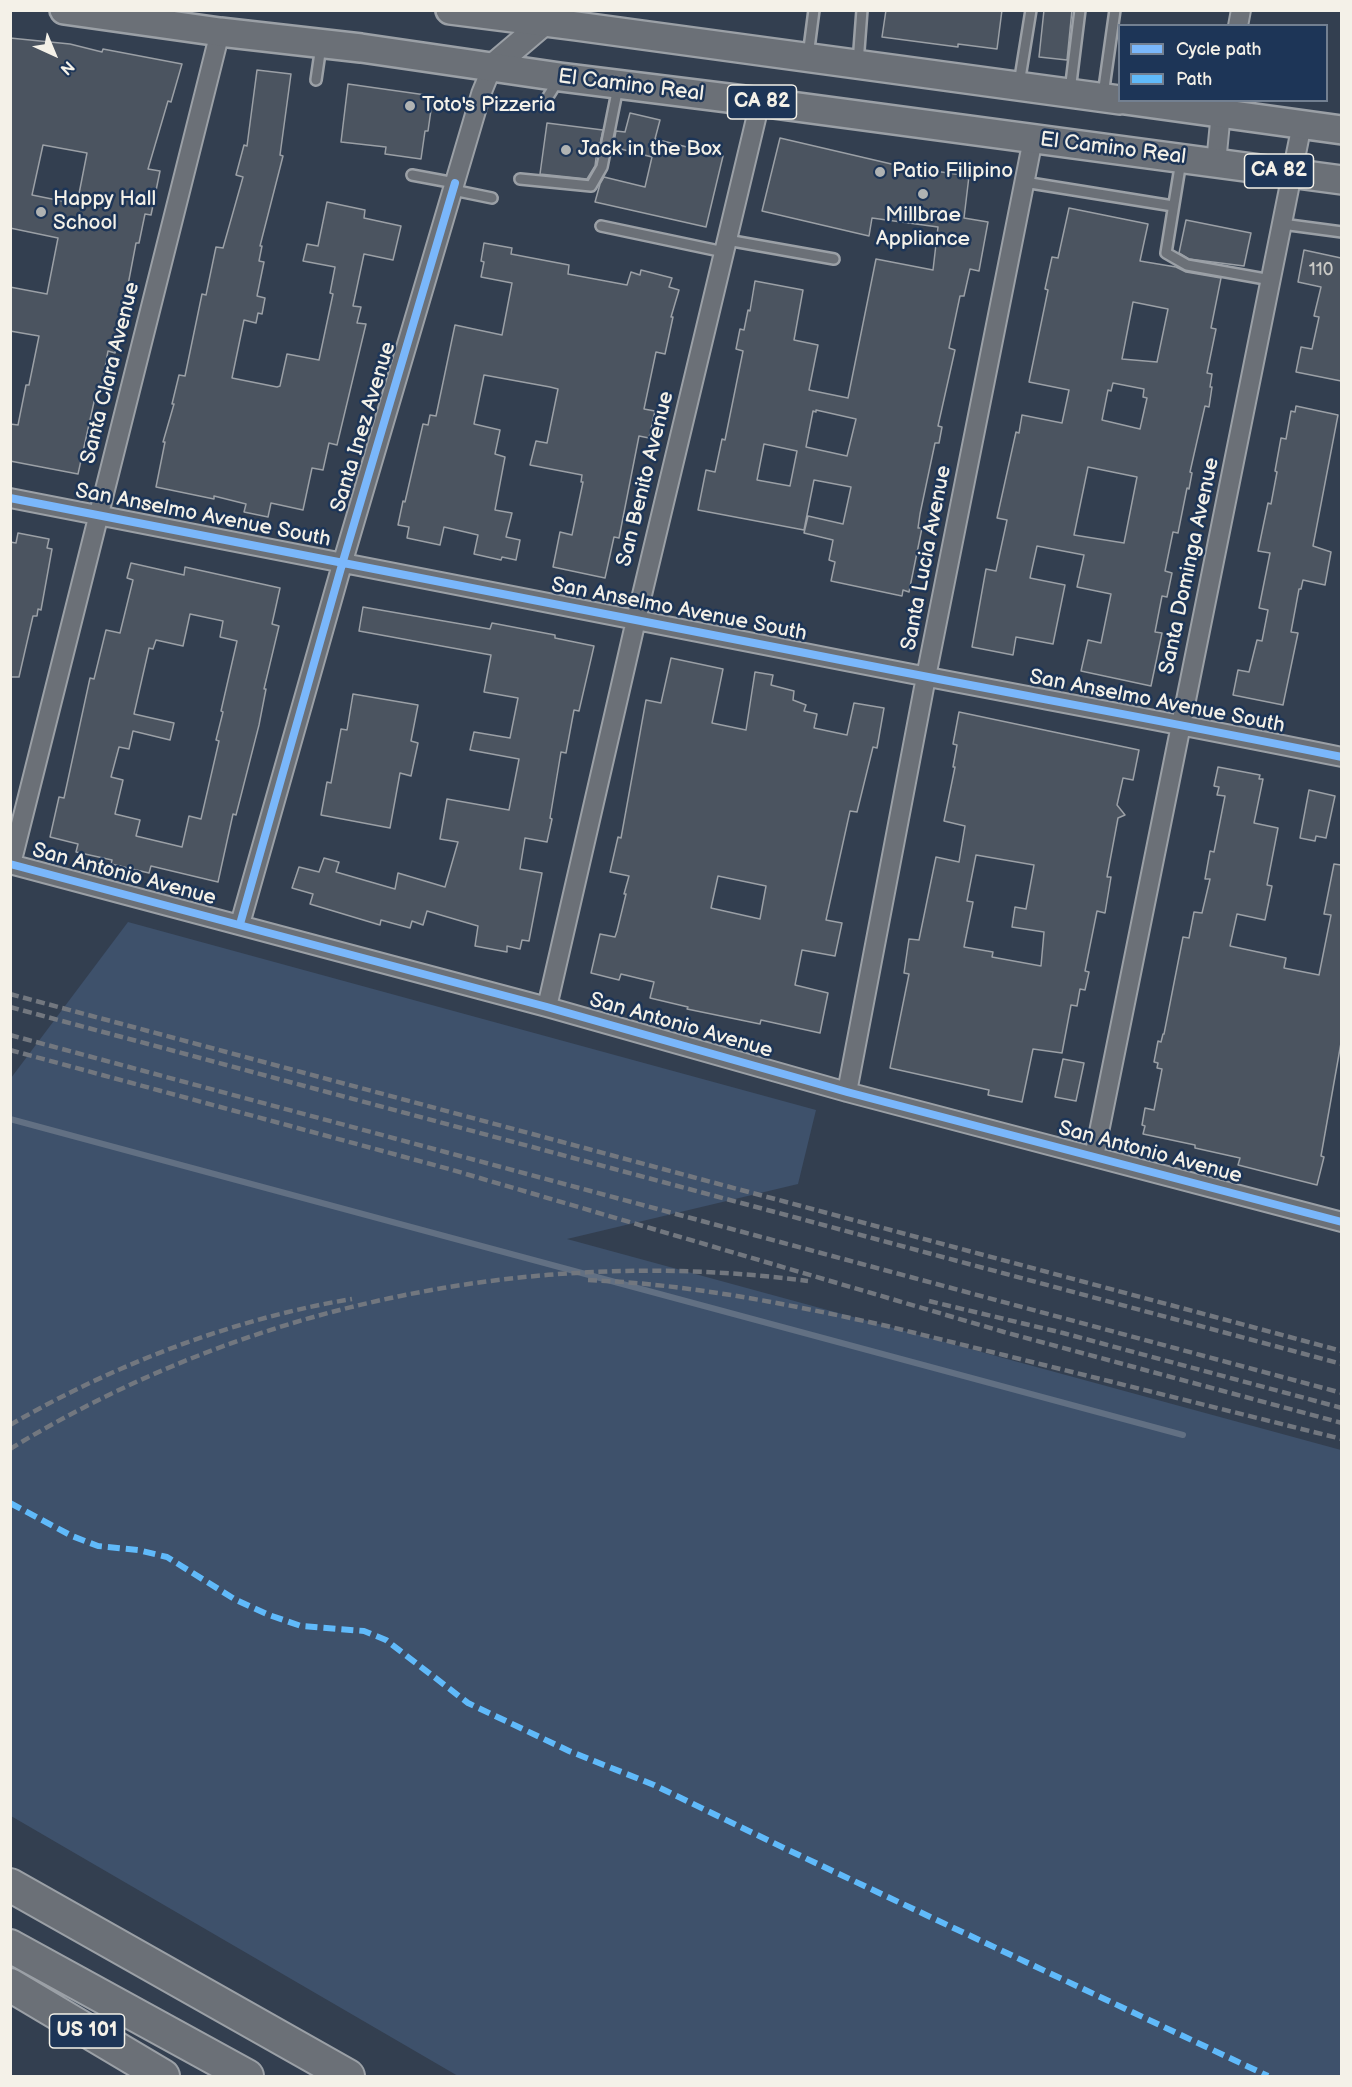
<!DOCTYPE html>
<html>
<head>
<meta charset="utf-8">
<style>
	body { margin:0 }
	#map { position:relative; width:1352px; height:2087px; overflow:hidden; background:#333f50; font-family:"Balsamiq Sans",sans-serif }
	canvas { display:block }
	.frame { position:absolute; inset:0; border:12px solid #f4f1e8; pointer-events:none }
	.legend { position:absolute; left:1118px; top:24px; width:210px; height:78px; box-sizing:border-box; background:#1d3557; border:2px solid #738091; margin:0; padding:8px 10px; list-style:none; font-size:18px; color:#f4f1e8 }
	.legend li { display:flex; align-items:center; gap:12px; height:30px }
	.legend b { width:30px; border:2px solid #738091 }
	.north { position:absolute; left:24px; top:24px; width:60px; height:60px; -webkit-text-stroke:4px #1d3557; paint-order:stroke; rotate:136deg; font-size:16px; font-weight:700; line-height:24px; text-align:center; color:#f4f1e8 }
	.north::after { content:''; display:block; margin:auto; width:21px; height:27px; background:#f4f1e8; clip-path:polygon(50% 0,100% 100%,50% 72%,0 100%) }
</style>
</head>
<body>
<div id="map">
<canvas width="1352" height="2087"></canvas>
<div class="frame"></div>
<ul class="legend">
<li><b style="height:8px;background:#7ab7fb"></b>Cycle path</li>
<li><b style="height:8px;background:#60bafa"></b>Path</li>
</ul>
<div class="north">N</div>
</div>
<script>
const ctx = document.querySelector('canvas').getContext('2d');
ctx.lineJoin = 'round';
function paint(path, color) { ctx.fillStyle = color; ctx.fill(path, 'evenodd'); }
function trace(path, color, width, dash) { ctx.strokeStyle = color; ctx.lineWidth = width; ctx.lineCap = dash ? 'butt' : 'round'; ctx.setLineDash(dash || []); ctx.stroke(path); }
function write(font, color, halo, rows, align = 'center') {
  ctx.font = font + ' "Balsamiq Sans",sans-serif'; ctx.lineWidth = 5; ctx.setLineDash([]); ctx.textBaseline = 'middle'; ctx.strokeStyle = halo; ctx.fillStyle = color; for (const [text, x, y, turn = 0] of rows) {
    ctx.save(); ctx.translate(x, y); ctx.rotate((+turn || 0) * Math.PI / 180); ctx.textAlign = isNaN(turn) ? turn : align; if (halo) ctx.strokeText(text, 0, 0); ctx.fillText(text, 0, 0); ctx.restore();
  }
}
paint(new Path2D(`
	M128 922 816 1110 798 1184 567 1239 1341 1450V2076H458L11 1816V1078Z`), '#3e516b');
trace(new Path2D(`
	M10 1119 1183 1435`), '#627083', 6);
const building = new Path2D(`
	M886 10H1002L997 49 958 44V47L882 37Z
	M1044 10H1072L1067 60 1039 57Z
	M10 38 70 44 102 52 103 49 182 64 171 102 168 101 148 169 160 171 151 215 145 214 139 243H136L115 353 108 351 102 385 98 384 78 474 10 461V424L18 425 26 385H29L39 336 10 331V287L47 294 58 238 10 228ZM43 145 87 153 77 204 32 195Z
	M257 70 291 74 280 155 283 156 260 246H262L259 261 264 262 257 296 265 298 262 314 258 313 256 323 244 320 232 378 277 387 280 386 287 354 319 360 333 294 330 293 335 267 303 261 307 244 318 246 327 202 365 210 364 218 401 226 393 260 364 254 353 306 361 307 357 323 366 324 337 445 329 443 323 470 312 468 303 510 271 503 268 517 244 512 246 504 214 496V499L156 487 165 442H163L174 404H172L179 375 185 376 202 294 206 295 216 247 223 248 243 177 236 175 244 145 247 146Z
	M348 84 433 96 428 131H425L421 159 385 154 386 147 341 142Z
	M630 113 660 120 655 139 723 156 706 227 595 202 600 184 604 177 645 187 652 157 613 147 616 131 625 132Z
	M547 123 603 130 600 144 598 143 595 166 587 179 540 174Z
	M780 138 900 166 969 176 964 218 988 222 979 271 970 269 964 296H960L949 348 955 350 938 426 942 427 939 443H935L920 514 918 528H922L909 592 903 590 902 596 831 581 835 562 829 560 833 540 804 533 808 516 843 524 851 487 814 480 804 530 698 510 706 470 715 472 722 439 725 440 743 351 736 349 740 329 744 330 748 310 750 311 755 281 803 290 794 340 818 345 809 390 848 398 876 259 933 270 938 227 872 218 869 236 762 211ZM816 410 856 419 847 456 806 447 813 411 816 412ZM764 444 797 451 790 486 757 480Z
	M1069 208 1148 224 1140 261 1176 267 1186 272 1221 278 1211 328 1216 329 1207 373 1212 374 1210 387H1212L1209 407 1205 406 1190 472 1192 473 1189 489 1187 488 1178 533 1173 532 1165 571 1172 573 1167 597 1162 596 1155 632 1162 633 1151 686 1081 671 1088 640 1101 643 1111 594 1077 587 1084 555 1037 546 1030 578 1065 585 1053 644 1016 637 1013 655 972 647 986 569 996 571 1007 520 997 518 1016 432 1019 433 1022 415 1062 423 1069 390 1029 382 1048 290 1045 289 1052 257 1058 258ZM1133 302 1168 309 1157 362 1122 359ZM1113 383 1144 389 1143 397 1147 398 1140 429 1102 420 1108 390 1111 391ZM1088 467 1137 477 1124 543 1074 535Z
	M1186 220 1251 233 1244 266 1189 259 1179 253Z
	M484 243 512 248 511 254 569 265 568 274 627 285 631 272 640 275 641 270 672 278 669 287 679 290 671 317H673L665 354 656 352 644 409 655 411 649 438 639 436 619 538 614 537 605 578 553 567 560 532 572 535 583 482H581L582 475 530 465 536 441 547 443 558 389 550 387 484 375 474 424 500 430 495 454 505 457 495 510 512 513 506 537 520 540 516 560 502 557 501 560 474 554 478 535 444 527 440 545 407 538 409 527 398 525 403 501 405 502 423 424 428 425 430 415 436 416 455 325 502 335 512 283 481 277 484 262 481 261Z
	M1304 250 1341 258V381L1296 372 1301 347 1312 349 1319 317 1314 316 1321 287 1298 282Z
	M1296 406 1338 415 1313 546 1331 552 1325 585 1303 580 1301 589H1299L1291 632 1298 633 1283 705 1233 695 1238 670 1249 672 1257 640 1262 641 1268 610 1259 608 1270 553 1258 551 1268 503 1271 504 1277 472 1275 471 1281 438 1286 439 1291 411 1295 412Z
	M18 533 49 539 47 548 52 549 41 610 38 609 37 616H33L19 677H10V542L16 543Z
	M131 563 184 575 185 567 280 588 272 624 279 626 264 689H266L259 725 236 815 233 814 218 882 151 866 149 873 111 864 112 860 76 852 78 844 50 837 59 797 64 798 90 678 94 679 106 630 120 633 133 580 127 578ZM190 614 223 621 220 637 237 641 221 711 223 712 216 740 219 741 201 819 189 816 182 847 136 836 140 820 115 814 123 780 111 777 119 747 129 749 133 731 170 740 174 723 134 714 149 648 153 649 156 640 183 646Z
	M363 607 490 629 492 623 555 635V638L594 646 579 711 574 710 566 753 561 752 550 818 552 819 547 842 525 838 520 869 542 873 529 941 522 940 520 949 507 946V952L475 946 478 926 427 911 423 925 412 921 410 928 381 920 380 925 310 904 313 894 292 888 299 867 319 872 324 858 339 862 336 872 395 889 398 873 445 887 458 842 440 839 447 799 509 810 519 759 470 750 474 732 510 738 518 698 484 692 491 655 359 631Z
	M671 658 723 669 712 723 746 730 755 672 773 675 771 685 794 691 793 700 806 705 804 711 817 714 814 728 847 735 854 703 884 708 877 748 873 747 857 812 850 811 826 920 842 923 835 956 802 950 795 985 828 993 820 1033 761 1020 760 1024 687 1009 688 1007 650 998 654 982 621 974 619 980 591 973 600 934 615 937 617 931 626 894H624L629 876 610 872 618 837 621 838 646 700 661 703ZM718 876 766 886 760 919 711 908Z
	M353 694 418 705 411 741 418 743 411 776 400 773 390 828 321 815 327 782 331 783 341 729 347 730Z
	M959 712 1139 750 1133 780 1123 778 1117 805 1125 815 1118 818 1107 877H1111L1105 913 1097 911 1085 971 1089 972 1085 990 1080 989 1077 1006 1071 1005 1062 1053 1033 1049 1022 1102 988 1095 989 1090 890 1068 909 974 904 973 909 939 919 940 936 857 959 862 965 826 944 821 955 767H953L957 745 953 744ZM976 855 1034 865 1026 909 1015 907 1012 927 1044 932 1041 966 992 957 993 952 964 947 973 902 967 901Z
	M1218 767 1260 775 1259 779H1263L1254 823 1278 828 1267 885 1272 886 1265 920 1237 914 1230 946 1286 958 1284 968 1319 975 1331 915 1324 914 1334 864 1341 865V1043L1321 1156 1324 1157 1317 1185 1238 1165 1240 1158 1195 1148V1145L1143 1134 1145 1126 1142 1125 1145 1108 1154 1110 1162 1069 1157 1068 1158 1063 1154 1062 1158 1041 1161 1042 1163 1034H1164L1183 937 1189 938 1194 912 1202 913 1210 879H1205L1210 851 1214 852 1225 796 1217 795 1219 787 1214 786Z
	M1309 790 1335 796 1326 838 1316 836 1315 841 1300 838Z
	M1063 1059 1084 1063 1076 1101 1055 1097Z`);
paint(building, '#4b5460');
trace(building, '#9ba0a6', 1.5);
const service = new Path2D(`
	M808 56 814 10
	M858 63 862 10
	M316 80 321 46
	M1019 84 1031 10
	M1070 91 1080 10
	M1103 95 1115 10
	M544 103 559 79
	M1181 161 1166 253 1187 265 1271 280
	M412 175 455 183
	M520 179 591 186 602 167 618 87
	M1024 182 1173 206
	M453 190 492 198
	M1282 224 1342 232
	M601 226 724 252
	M727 240 834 259`);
const minor = new Path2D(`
	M1238 26 1241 10
	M1216 163 1222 102
	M10 498C274 547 537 601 800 652 980 688 1161 720 1342 757
	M10 864 547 1007 847 1092 1342 1222
	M11 864 220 32
	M240 924 343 561 481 94 492 67
	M547 1007 636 620 760 102
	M847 1092 926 677 1033 139
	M1094 1157 1302 124`);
const secondary = new Path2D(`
	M492 67 545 22 547 10`);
const primary = new Path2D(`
	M64 10 220 32 361 48 560 77 760 102 1342 180
	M450 10 576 26 1120 100
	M1125 100 1342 130`);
const motorway = new Path2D(`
	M10 1885 348 2076
	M10 1946 247 2076
	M10 1985 163 2076`);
trace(service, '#9ba0a6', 14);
trace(minor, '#9ba0a6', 22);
trace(secondary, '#9ba0a6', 28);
trace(primary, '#9ba0a6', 32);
trace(motorway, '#9ba0a6', 36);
trace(service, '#6b7077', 9);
trace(minor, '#6b7077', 18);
trace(secondary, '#6b7077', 24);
trace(primary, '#6b7077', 27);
trace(motorway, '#6b7077', 32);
trace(new Path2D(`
	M10 994 1342 1351
	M10 1007 1342 1364
	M10 1035 1342 1393
	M10 1050 449 1169 1004 1332 1342 1423
	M588 1280C689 1284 788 1304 887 1326L1342 1439
	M929 1301 1063 1333 1342 1408
	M10 1425C113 1365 235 1318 352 1299
	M10 1449C247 1304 533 1245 808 1281`), '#72777f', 4.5, [9, 4.5]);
trace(new Path2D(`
	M10 1503 72 1536 98 1546 138 1550 167 1557 236 1600 269 1615 301 1626 364 1631 386 1640 468 1703 569 1751 654 1785 786 1849 1268 2076`), '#60bafa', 6, [12, 6]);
trace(new Path2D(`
	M10 498C274 547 537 601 800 652 980 688 1161 720 1342 757
	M10 864 547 1007 847 1092 1342 1222
	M240 924 343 561 455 183`), '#7ab7fb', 8);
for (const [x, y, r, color] of [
	[410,106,6,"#b0b3b3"],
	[566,150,6,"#b0b3b3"],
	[880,172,6,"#b0b3b3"],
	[923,194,6,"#b0b3b3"],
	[41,212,6,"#b0b3b3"]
]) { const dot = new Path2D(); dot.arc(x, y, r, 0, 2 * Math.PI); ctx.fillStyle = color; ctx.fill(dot); trace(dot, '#1d3557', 2); }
write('18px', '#cacac6', null, [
	["110",1321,270]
]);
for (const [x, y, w] of [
	[762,102,69],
	[1279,171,69],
	[87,2031,75]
]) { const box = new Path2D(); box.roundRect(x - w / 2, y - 17, w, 34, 4.5); ctx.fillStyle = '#1d3557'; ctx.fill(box); trace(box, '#f4f1e8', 1.5); }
write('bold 20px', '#f4f1e8', null, [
	["CA 82",762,102],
	["CA 82",1279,171],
	["US 101",87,2031]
]);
write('21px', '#f4f1e8', '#1d3557', [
	["El Camino Real",631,86,7],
	["El Camino Real",1113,149,7],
	["Santa Clara Avenue",111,373,-76],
	["Santa Inez Avenue",364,427,-73],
	["San Benito Avenue",646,479,-76],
	["San Anselmo Avenue South",203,516,11],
	["Santa Lucia Avenue",927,558,-79],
	["Santa Dominga Avenue",1190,566,-78],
	["San Anselmo Avenue South",679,610,11],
	["San Anselmo Avenue South",1157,702,11],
	["San Antonio Avenue",124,875,15],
	["San Antonio Avenue",681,1026,16],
	["San Antonio Avenue",1150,1153,15]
]);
write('21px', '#f4f1e8', '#1d3557', [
	["Toto's Pizzeria",422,106],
	["Jack in the Box",578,150],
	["Patio Filipino",892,172],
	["Happy Hall",53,200],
	["School",53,224],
	["Millbrae",923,216,"center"],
	["Appliance",923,240,"center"]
], 'left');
</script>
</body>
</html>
